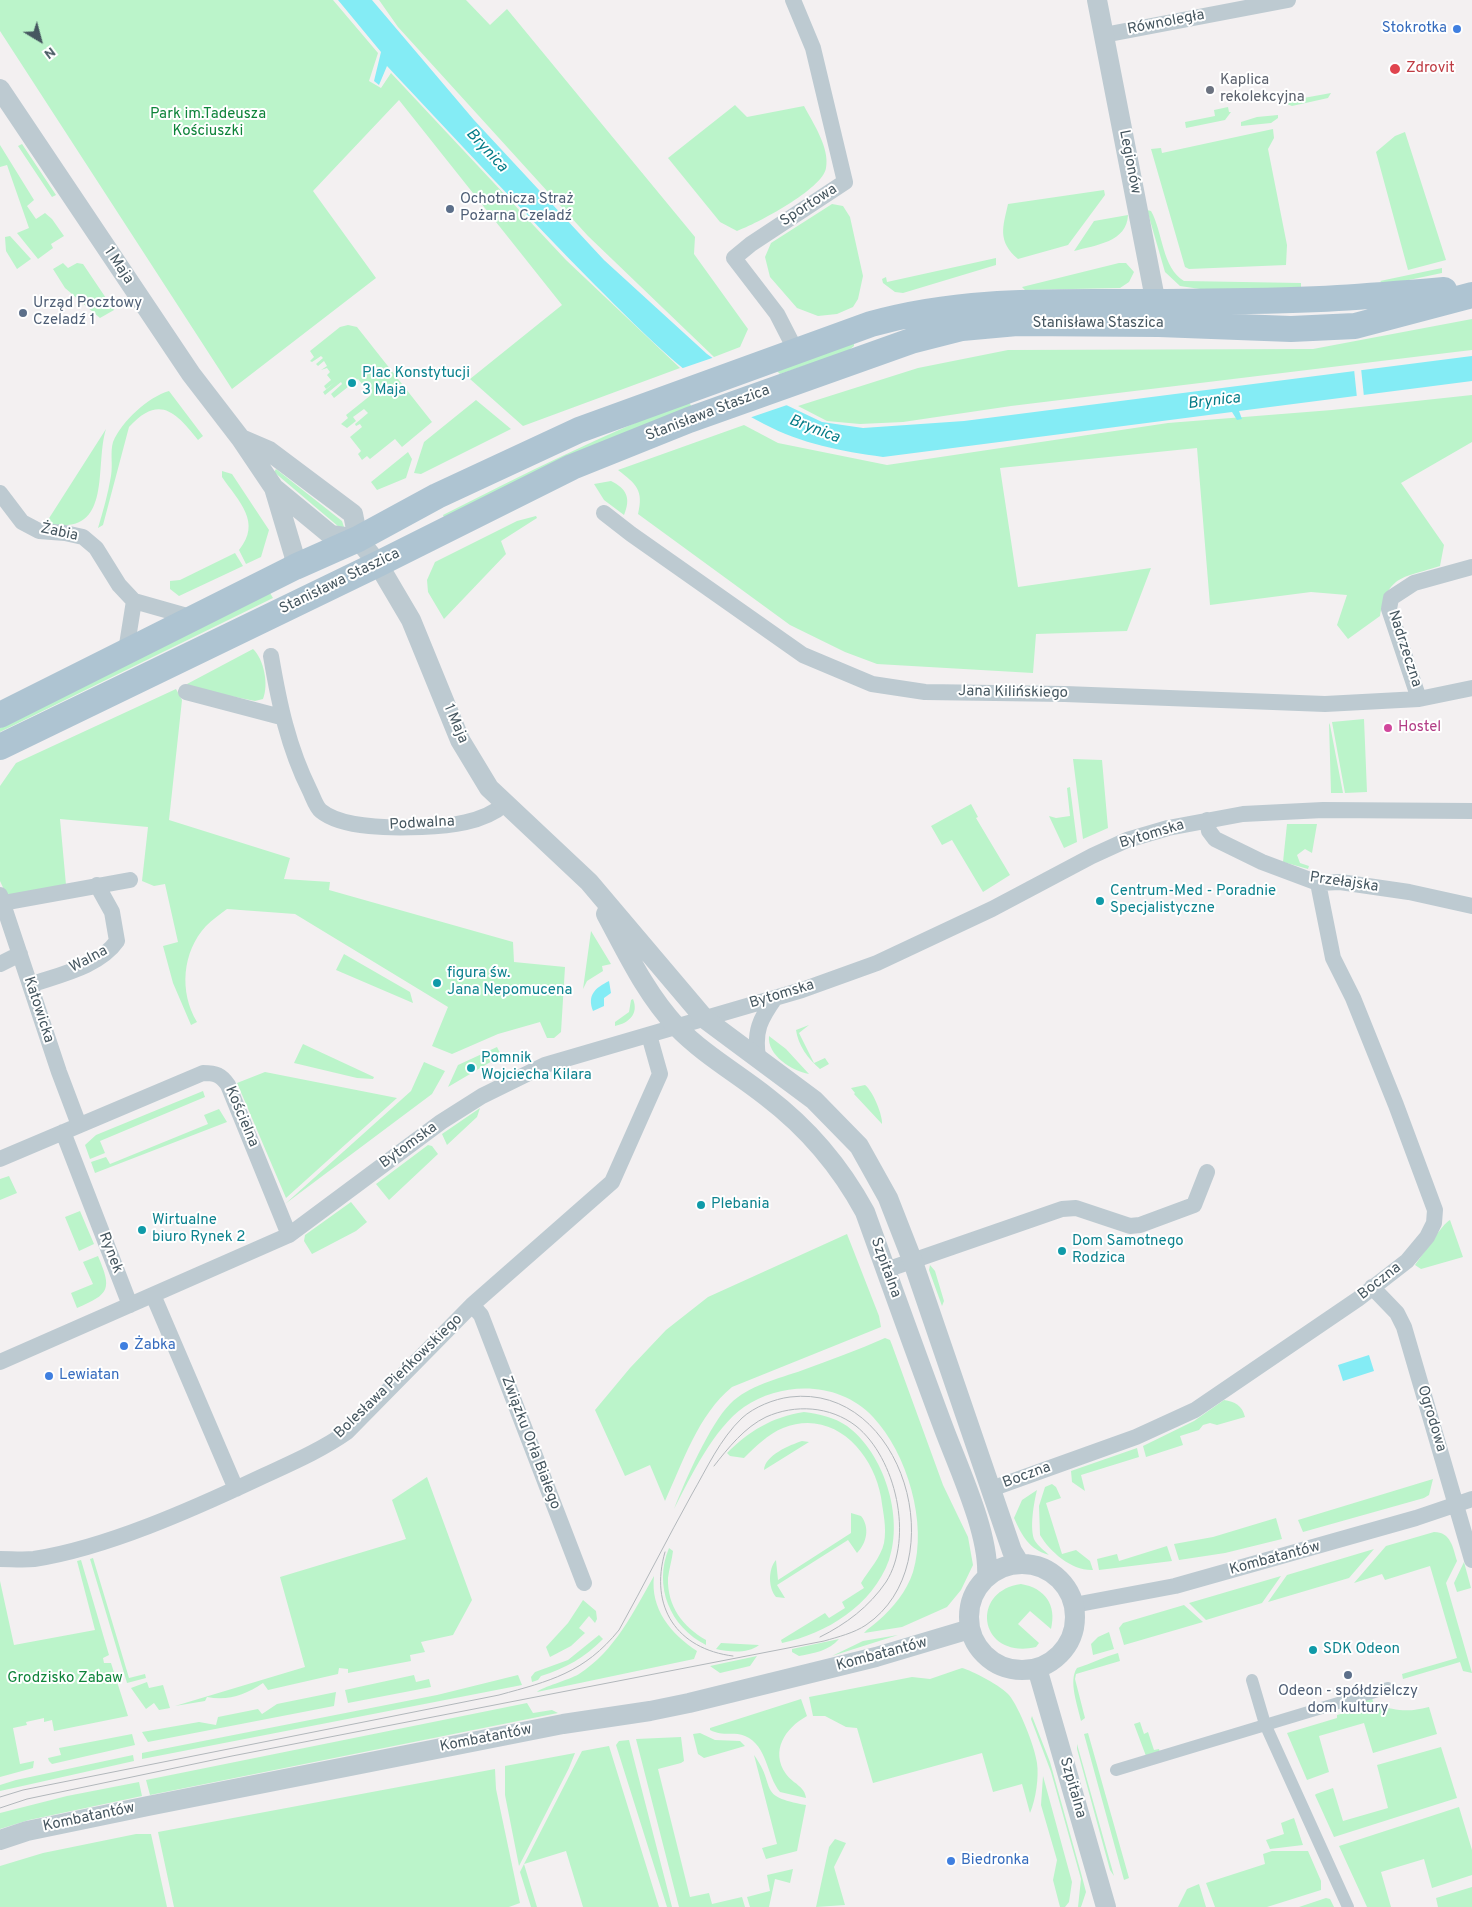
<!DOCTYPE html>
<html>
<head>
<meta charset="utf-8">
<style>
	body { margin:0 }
	#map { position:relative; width:1472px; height:1907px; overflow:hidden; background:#f3f0f1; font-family:Overpass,sans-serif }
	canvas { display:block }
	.north { position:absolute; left:15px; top:15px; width:50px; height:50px; -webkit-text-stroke:4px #fff; paint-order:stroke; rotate:143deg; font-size:14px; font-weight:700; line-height:20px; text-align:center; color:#465760 }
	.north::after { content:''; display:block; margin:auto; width:18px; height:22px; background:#465760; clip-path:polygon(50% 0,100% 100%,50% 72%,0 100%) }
</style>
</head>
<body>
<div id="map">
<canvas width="1472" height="1907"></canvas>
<div class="north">N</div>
</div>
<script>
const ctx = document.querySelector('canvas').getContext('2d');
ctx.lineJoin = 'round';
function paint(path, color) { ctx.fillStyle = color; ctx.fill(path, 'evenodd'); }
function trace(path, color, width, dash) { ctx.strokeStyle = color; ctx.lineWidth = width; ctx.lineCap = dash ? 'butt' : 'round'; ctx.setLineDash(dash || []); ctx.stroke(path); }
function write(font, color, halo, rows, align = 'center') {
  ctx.font = font + ' Overpass,sans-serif'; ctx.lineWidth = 4; ctx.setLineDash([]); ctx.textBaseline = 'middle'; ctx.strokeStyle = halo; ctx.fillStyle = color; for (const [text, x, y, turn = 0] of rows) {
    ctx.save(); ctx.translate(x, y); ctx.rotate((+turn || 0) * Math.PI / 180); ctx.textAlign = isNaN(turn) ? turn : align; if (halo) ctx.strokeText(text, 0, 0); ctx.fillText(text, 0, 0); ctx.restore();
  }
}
paint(new Path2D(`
	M0 0H333L378 53 369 81 381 88 391 73 566 260 680 368 523 426 470 379 562 305 399 100 313 191 376 278 232 389 0 31Z
	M379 0H466L490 25 507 9 695 237 694 254 748 329 740 347 714 357 588 236 398 27Z
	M1331 93 1328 98 1292 106 1287 104 1284 98 1296 94 1298 99Z
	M735 105 747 117 804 106C813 123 830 148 826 168 823 189 756 224 737 231L720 222 668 158Z
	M1228 107 1229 112H1231L1225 120 1186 128 1185 122 1215 116 1214 110Z
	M1278 115V118L1271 123 1241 126V122L1257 117Z
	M1273 129 1274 138 1268 149 1287 245 1286 265 1189 269 1185 267 1151 149 1161 148 1162 153Z
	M1405 132 1446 260 1408 270 1376 152 1395 136Z
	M22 144 56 195 52 197 18 146Z
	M0 145 34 200 27 206 36 219 45 213 52 219 64 236 51 244 53 248 38 259 17 233 29 228 7 165 0 167Z
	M1104 190 1105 195 1068 245 1018 259C997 241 1003 227 1008 204Z
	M832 204 843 206 850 217 863 276 858 299 853 307 837 314 818 316 797 308 770 277 765 257 771 243Z
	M1147 210 1151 211C1163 232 1162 268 1184 281L1301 283V291L1200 289 1180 286 1165 272Z
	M1128 215C1127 242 1096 245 1074 251L1094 221Z
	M10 236 31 259 17 269 6 251 5 237Z
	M996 258V265L903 293 895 292 883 283 882 279 886 277 887 282Z
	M63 263 68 268 77 263 83 264 114 310 100 318 65 288 53 269Z
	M1119 263H1126L1134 272 1129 282 1120 288 1025 290 1022 287Z
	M1442 268V273L1385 285 1380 281Z
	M1472 319V350L1455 352 1011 406 903 422 860 424 827 421 798 406 918 368 1008 350 1313 349Z
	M348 325 357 327 432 422 402 447 395 439 370 459 367 456 362 460 358 454 361 451 350 437 362 427 360 424 356 426 355 424 368 413 364 409 353 417 356 421 347 428 341 424 348 418 346 415 371 395 358 379 334 398 331 394 342 384 341 382 325 395 323 392 335 382 326 389 324 386 331 380 327 375 330 372 327 368 321 370 327 366 324 361 318 366 316 364 323 358 321 356 312 362 310 361 314 357 310 351 340 327Z
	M854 343V346L848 351 780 374 775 369Z
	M169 391 203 436 198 440C176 412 159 394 129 427L103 525 98 528C103 511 108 494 111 476 113 465 110 452 113 442 122 421 148 397 169 391Z
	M1472 395V442L1401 483 1444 545 1440 566C1404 578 1388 574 1380 616L1348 639 1337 625 1347 595 1311 592 1210 605 1197 448 1000 468 1018 587 1151 568 1127 631 1036 634 1033 673 877 664 845 652 790 625 638 514C644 490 636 484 618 470L744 425 778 443 887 465 1168 423 1332 410Z
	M476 400 511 429 421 474 414 473 424 442Z
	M688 401 692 407 445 520 443 515C524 474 604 434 688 401Z
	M106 429C94 467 114 539 46 523Z
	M408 452 412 459 406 478 377 490 371 482Z
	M276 469 342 521 344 527H339L274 472Z
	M222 471 232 474 269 530 261 557 246 564 239 550C262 522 239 502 222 477Z
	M611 481C627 489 631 498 624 515L604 500 594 484Z
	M536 516 537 518 501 541 506 554 444 619 428 592 427 580 435 562 517 521Z
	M235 553 243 566 179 596 170 589V581L180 580Z
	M270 593 273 598 0 732V728Z
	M253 649C264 659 269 685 263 699L255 701 190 688 187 684Z
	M176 689 182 700 169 820 290 858 284 879 330 882 329 890 513 942 514 962 565 967 561 1032 554 1038H547L540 1022 498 1034 452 1054 432 1046 448 1007 295 914 227 909C220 914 212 920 206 926 182 952 179 992 197 1022L191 1025 173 983 163 946 178 942 165 884 154 886 142 881 148 827 60 819 66 885 7 896 0 881V786L16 763Z
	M1364 719 1367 792 1345 793 1332 722Z
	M1329 723 1330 725 1343 793H1331Z
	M1073 759 1102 760 1108 828 1083 839Z
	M1070 787 1077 842 1064 848 1049 816 1056 818 1070 816 1067 788Z
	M971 804 978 817 976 818 1010 875 983 892 952 840 942 845 931 826Z
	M1287 824H1317L1312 853 1305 849 1297 855 1300 863 1309 866 1308 869 1283 862Z
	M591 931 611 964 602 966 603 971 587 981 583 989Z
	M344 954 410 992 413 1003 336 970Z
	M633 999C639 1014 629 1023 615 1026V1022L629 1012 631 1000Z
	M809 1025 799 1033 814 1063 825 1058 829 1064 820 1069C808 1059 798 1045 796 1030Z
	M769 1036 786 1049 809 1074C792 1071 767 1055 769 1036Z
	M303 1044 374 1077 373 1079 357 1078 294 1063Z
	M497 1047 500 1053 499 1057 448 1087 458 1065Z
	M424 1062 445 1071 432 1094 285 1204 411 1091Z
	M265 1072 397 1098 286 1198 237 1083Z
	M865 1085C873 1091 883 1116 882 1124L854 1094 855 1093 851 1088Z
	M203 1091 205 1097 100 1141 105 1153 90 1159 85 1145 96 1135Z
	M480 1108 477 1117 447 1145 442 1134Z
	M219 1109 227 1122 95 1173 91 1162 106 1157 110 1164 208 1124 204 1115Z
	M428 1145 432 1146 438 1154 389 1200 376 1184Z
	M9 1176 17 1193 0 1200V1179Z
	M351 1202 367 1222 356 1231 312 1254 304 1241 305 1235Z
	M80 1211 94 1244 79 1251 65 1217Z
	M1450 1220 1463 1257 1421 1269 1415 1265C1422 1256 1442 1224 1450 1220Z
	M847 1234 879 1316 881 1327 732 1387C698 1415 683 1462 665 1501L650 1465 625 1476 595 1410 630 1368 666 1330 708 1297Z
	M98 1256C112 1289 110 1294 77 1308L71 1293 93 1284 83 1262Z
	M930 1265 935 1271 944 1301 942 1306 929 1270Z
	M885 1338 890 1340 892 1345 943 1485 968 1537 973 1565 961 1590 947 1607 902 1627 864 1633C868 1628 874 1625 878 1621 893 1608 907 1591 913 1572 928 1523 907 1453 873 1417 839 1381 783 1381 744 1407 714 1428 691 1476 674 1509 685 1481 710 1424 730 1404 749 1385 778 1379 803 1370 830 1360 858 1350 885 1338Z
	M1224 1400C1235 1402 1242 1405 1245 1417L1217 1425 1210 1423 1203 1425 1199 1430 1180 1436 1183 1445 1146 1457 1143 1446 1194 1421Z
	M804 1412C819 1414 834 1417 847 1426 884 1453 904 1517 889 1560 873 1605 826 1634 782 1643L781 1640 825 1613 829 1618 845 1608 842 1602 864 1588 861 1583C869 1570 881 1557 884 1543 887 1528 883 1512 881 1497 873 1452 833 1408 783 1428 768 1434 755 1447 744 1458L730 1456 727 1453C749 1431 772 1417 804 1412Z
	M802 1441 809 1442 764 1470C765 1455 790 1445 802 1441Z
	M1137 1448 1139 1457 1081 1475 1085 1491 1072 1482 1071 1471Z
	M427 1477 472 1600 453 1635 421 1642 425 1652 410 1655 411 1661 348 1673V1669L339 1668 338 1674 268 1690 263 1683C245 1695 228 1701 207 1697L205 1701 175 1706 305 1667 280 1577 406 1539 392 1500Z
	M1433 1479 1429 1495 1424 1498 1303 1532 1298 1520Z
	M1052 1484 1056 1487 1061 1498 1046 1503 1062 1554 1076 1550 1090 1561 1093 1570C1072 1571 1050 1552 1040 1535L1039 1506 1045 1487Z
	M1037 1490C1034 1502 1029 1530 1035 1541 1038 1546 1045 1551 1049 1555 1029 1549 1022 1536 1014 1518L1022 1500Z
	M851 1513 861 1516C870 1527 867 1543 857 1553L848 1540 777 1585 785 1598 776 1597C768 1588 768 1569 776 1560L778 1580 851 1533Z
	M1276 1518 1282 1539 1225 1553 1179 1560 1174 1544 1213 1537Z
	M1434 1532C1451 1532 1453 1548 1457 1561L1446 1583 1472 1673 1463 1671 1460 1662 1403 1679 1402 1674 1457 1658 1430 1566 1385 1580 1382 1574 1354 1583 1386 1546Z
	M1167 1546 1172 1561 1099 1570 1097 1559 1117 1554 1119 1561Z
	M669 1548 673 1551C672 1560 669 1569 668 1578 667 1606 683 1627 706 1640V1645C670 1627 653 1586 669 1548Z
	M1374 1549 1349 1578 1268 1602 1287 1575Z
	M93 1558 129 1678 145 1674 146 1678 127 1683 90 1559Z
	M81 1560 109 1655 103 1658 104 1663H111L128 1716 54 1731 52 1720 44 1722V1718L26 1722 27 1725 13 1728 20 1764 34 1761 33 1768 0 1777V1581L14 1645 95 1630 77 1561Z
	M1464 1562 1471 1588 1457 1592 1454 1583Z
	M654 1576C650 1609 671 1634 697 1651L694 1659 537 1692C542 1687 569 1680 579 1674 615 1651 634 1611 654 1576Z
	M1281 1576 1262 1603 1206 1620 1189 1603Z
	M1021 1584C1045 1588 1057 1605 1051 1629L1030 1611 1018 1624 1039 1643 1036 1647C979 1660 969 1591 1021 1584Z
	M583 1600 596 1611 597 1619 595 1623 589 1616 579 1628 585 1633 571 1646 550 1657 546 1647 568 1623Z
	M1184 1605 1203 1622 1124 1645 1119 1628 1123 1623Z
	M1109 1632 1114 1649 1093 1655 1091 1644 1098 1637Z
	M599 1635 603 1639C584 1658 566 1668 541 1676L538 1680 532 1682 531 1677 535 1672 568 1660Z
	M898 1635 832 1656 863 1641Z
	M839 1639C829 1651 814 1653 799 1656L792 1652V1649Z
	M721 1643 759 1645C748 1654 729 1652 716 1649Z
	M1118 1653 1120 1661 1076 1674 1075 1679 1085 1718 1081 1721C1078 1706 1068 1681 1077 1668 1091 1664 1103 1657 1118 1653Z
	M757 1656 750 1666 720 1673 710 1666Z
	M962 1668C971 1670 1003 1687 1009 1695 1019 1707 1035 1747 1037 1763 1039 1777 1036 1799 1030 1813L1022 1784 993 1792 982 1753 873 1783 857 1728 846 1727 825 1716H813L809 1697 912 1677 930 1679Z
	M414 1675 416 1682 429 1679 431 1687 348 1703 345 1690Z
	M518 1675 522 1685 142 1759V1753L437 1695Z
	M147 1682 149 1688 163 1685 170 1708 159 1710 154 1703 146 1709 131 1688Z
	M336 1692 334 1706 148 1742 142 1732 199 1722 216 1725 218 1717 258 1709 262 1714 277 1704Z
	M1371 1694 1374 1705C1398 1710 1405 1713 1429 1707L1437 1734 1373 1753 1364 1723 1319 1736 1329 1772 1307 1780 1287 1733 1337 1718V1715L1351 1711 1348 1701Z
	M801 1699 807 1716C785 1728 770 1751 786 1774 792 1783 805 1786 806 1798L780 1792C766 1775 768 1746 745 1736 733 1731 724 1737 710 1730V1728Z
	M527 1703 533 1713 552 1710 558 1713 150 1795 146 1780Z
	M1032 1716 1050 1762 1081 1873 1086 1892 1081 1907H1078L1081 1879 1051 1772 1031 1719Z
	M1140 1722 1144 1734 1148 1732 1154 1750 1159 1749 1160 1753 1146 1756 1134 1724Z
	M700 1733 715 1740 740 1741 745 1746 704 1758 698 1754 693 1734Z
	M1088 1733 1129 1878 1124 1880 1084 1734Z
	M132 1734 135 1745 52 1764 49 1761 48 1758 61 1755 59 1748Z
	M681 1737 684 1761 681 1763 658 1769 690 1897 709 1893 712 1904 742 1897 745 1907H679L636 1739Z
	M629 1740 672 1907H667L616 1745 619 1741Z
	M1077 1744 1114 1876 1110 1870 1077 1749Z
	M609 1746 659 1907H583L566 1851 524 1864 537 1907H531L520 1872 524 1864 582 1751Z
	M1441 1747 1457 1798 1334 1837 1315 1795 1316 1794 1333 1788 1343 1821 1388 1808 1377 1765Z
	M575 1753 569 1768 519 1866 505 1795V1766Z
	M133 1755 134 1761 0 1791V1785L16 1780Z
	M754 1755C778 1788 755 1796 806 1805L797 1851 766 1859 762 1848 777 1844Z
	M495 1769 496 1789 520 1903 509 1907H174L158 1832Z
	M1043 1776 1072 1882 1069 1902 1065 1907H1060L1053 1880 1057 1860 1041 1805Z
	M139 1782 142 1796 29 1820 0 1829V1813L67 1796Z
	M1459 1807 1472 1850V1875L1432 1888 1424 1859 1381 1872 1391 1907H1367L1339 1846Z
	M1294 1818 1303 1845 1270 1849 1266 1840 1284 1834 1281 1823Z
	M136 1834H151L167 1907H0V1866L43 1853Z
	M835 1839 846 1843 834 1867 845 1905 816 1907 829 1847Z
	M1272 1851H1308L1321 1881V1890L1267 1907H1215L1206 1883 1265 1864 1263 1854Z
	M793 1869 790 1883 775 1879 769 1907H750L747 1897 770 1891 767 1875Z
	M1199 1884 1206 1907H1178L1187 1889Z
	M1472 1887V1907H1438L1436 1898Z
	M1326 1898 1330 1899 1334 1907H1299Z`), '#bbf4ca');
paint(new Path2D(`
	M338 0H372L474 120 604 260 707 354 763 394 822 422 863 428 964 421 1472 356V381L1239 411 1242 419 1237 420 1232 412 883 457C841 451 802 444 764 424 699 390 646 336 595 285 524 213 456 139 387 66L379 85 374 81 381 52Z
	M609 981 611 993 604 998V1006L593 1011C587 995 595 988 609 981Z
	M1369 1355 1374 1371 1343 1381 1338 1365Z`), '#84ecf5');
paint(new Path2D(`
	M715 357 764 391 790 404 749 418 724 404 680 369Z
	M1361 368 1364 397 1357 398 1354 369Z`), '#f3f0f1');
trace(new Path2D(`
	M1252 1680 1265 1724 1348 1907
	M1116 1770 1388 1688`), '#bdcad1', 12);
trace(new Path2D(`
	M793 0 813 48 845 182 751 244 734 258 777 314 796 351
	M1104 35 1288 0
	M0 493 22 522 39 531 65 533 83 537 96 548 119 585 134 601 194 618
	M604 513 631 534 803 655 872 684 925 692 1065 694 1325 704 1419 699 1472 688
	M126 651 134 601
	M271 656C279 703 288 747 310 791 313 797 316 807 321 811 343 829 394 828 422 827 449 826 483 823 505 804
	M186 692 281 717
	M1419 699 1389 609 1391 598 1414 583 1472 567
	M1207 820 1209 831 1215 839 1262 862 1318 883 1340 882 1409 892 1472 906
	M0 895 59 1072 79 1125
	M3 903 130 880
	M0 964 20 954
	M30 985C58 975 99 967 117 941L112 912 97 885
	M758 1057C754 1031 760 1019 775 998
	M63 1132 130 1305
	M0 1159 203 1073C216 1073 221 1075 228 1085L289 1235
	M886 1270 1062 1209 1076 1208 1130 1226 1140 1225 1194 1205 1207 1172
	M1372 1287 1397 1313 1404 1327 1472 1560
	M153 1295 236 1489
	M472 1305 481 1315 584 1583
	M0 1362 289 1235 441 1122 482 1096 545 1065 802 990 877 963 992 909 1092 856 1127 840 1168 828 1243 814 1323 810 1472 811
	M991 1489 1136 1437 1195 1410 1358 1299 1407 1261 1427 1237 1434 1223 1435 1210 1396 1105 1353 998 1333 958 1318 883
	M0 1559C11 1559 23 1560 34 1559 106 1548 193 1509 259 1478 289 1464 320 1451 347 1432L472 1305 612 1182 660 1074 649 1035
	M1074 1605 1175 1586 1416 1518 1472 1499`), '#bdcad1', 16);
trace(new Path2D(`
	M1097 0 1158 314
	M0 89 191 374 241 439 274 488 331 535 358 539
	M241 439 269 451 353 514 358 539 378 564 411 620 460 740 489 788 589 882 705 1019 814 1100 859 1146 888 1198 913 1262 1012 1551 1020 1564
	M274 488 294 555 295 567
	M606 914C627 953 646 994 677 1027 703 1054 738 1074 767 1097 809 1129 840 1166 865 1212 891 1284 917 1357 944 1429 959 1469 990 1535 987 1577
	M969 1617a53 53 0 1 1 106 0a53 53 0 1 1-106 0Z
	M1037 1668 1106 1907
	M0 1840 27 1831 148 1806 563 1724 650 1711 689 1703 876 1657 970 1629`), '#bdcad1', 20);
trace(new Path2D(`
	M0 715 295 567 358 539 437 496 579 430 871 324C968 297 1057 303 1156 302 1217 301 1278 302 1338 298 1373 296 1409 293 1444 290
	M0 747 378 564 572 467 689 420 911 341 962 328 1017 323 1159 324 1291 329 1355 326 1472 295`), '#aec4d2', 26);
trace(new Path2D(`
	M714 1466C728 1448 745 1427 766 1417 795 1404 830 1406 856 1426 896 1458 914 1538 886 1582 869 1607 846 1624 820 1637
	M665 1552C649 1607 677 1649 733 1656
	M0 1797 23 1790 499 1695C550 1681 584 1673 619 1630 644 1585 667 1539 692 1494 707 1468 720 1439 742 1418 754 1407 774 1399 790 1397 903 1383 956 1564 866 1625 854 1633 838 1637 824 1641L232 1756 27 1799 0 1808`), '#b2b7bb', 1);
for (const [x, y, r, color] of [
	[1457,29,5,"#3f7fe0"],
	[1395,69,6,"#e0444e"],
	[1210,90,5,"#6b7280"],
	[450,209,5,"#5c6f8a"],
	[23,313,5,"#5c6f8a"],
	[352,383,5,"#0f9aa8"],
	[1388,728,5,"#d1479c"],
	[1100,901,5,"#0f9aa8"],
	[437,983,5,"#0f9aa8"],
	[471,1068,5,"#0f9aa8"],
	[701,1205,5,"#0f9aa8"],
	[142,1230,5,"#0f9aa8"],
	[1062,1251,5,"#0f9aa8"],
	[124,1346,5,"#3f7fe0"],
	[49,1376,5,"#3f7fe0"],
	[1313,1650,5,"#0f9aa8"],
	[1348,1675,5,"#5c6f8a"],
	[951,1861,5,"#3f7fe0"]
]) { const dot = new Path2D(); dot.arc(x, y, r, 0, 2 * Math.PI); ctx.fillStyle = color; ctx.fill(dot); trace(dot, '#fff', 2); }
write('15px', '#465760', '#fff', [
	["Równoległa",1166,23,-11],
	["Legionów",1129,162,79],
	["Sportowa",809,206,-33],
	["1 Maja",118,266,56],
	["Stanisława Staszica",1098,324],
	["Stanisława Staszica",708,414,-21],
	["Żabia",59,533,12],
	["Stanisława Staszica",340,582,-26],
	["Nadrzeczna",1404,649,72],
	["Jana Kilińskiego",1013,693,1],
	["1 Maja",455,724,67],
	["Podwalna",422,824,-3],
	["Bytomska",1152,835,-17],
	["Przełajska",1344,883,8],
	["Walna",89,960,-28],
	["Bytomska",782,995,-17],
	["Katowicka",38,1010,72],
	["Kościelna",241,1117,67],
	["Bytomska",409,1146,-36],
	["Rynek",110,1253,69],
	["Szpitalna",885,1268,70],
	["Boczna",1380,1282,-38],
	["Bolesława Pieńkowskiego",399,1377,-44],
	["Ogrodowa",1431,1419,73],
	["Związku Orła Białego",530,1443,69],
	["Boczna",1027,1476,-20],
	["Kombatantów",1275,1559,-15],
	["Kombatantów",882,1655,-15],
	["Kombatantów",486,1739,-11],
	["Szpitalna",1072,1788,74],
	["Kombatantów",89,1818,-12]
]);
write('15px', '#366cbe', '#fff', [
	["Stokrotka",1447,29,"right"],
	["Żabka",134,1346],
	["Lewiatan",59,1376],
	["Biedronka",961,1861]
], 'left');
write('15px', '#be3a42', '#fff', [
	["Zdrovit",1406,69]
], 'left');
write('15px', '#5b616d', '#fff', [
	["Kaplica",1220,81],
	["rekolekcyjna",1220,98]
], 'left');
write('15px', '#0e843a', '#fff', [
	["Park im.Tadeusza",208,115],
	["Kościuszki",208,132],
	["Grodzisko Zabaw",65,1679]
]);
write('15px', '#4e5e75', '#fff', [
	["Ochotnicza Straż",460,200],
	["Pożarna Czeladź",460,217],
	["Urząd Pocztowy",33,304],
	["Czeladź 1",33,321],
	["Odeon - spółdzielczy",1348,1692,"center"],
	["dom kultury",1348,1709,"center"]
], 'left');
write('15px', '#0d838f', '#fff', [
	["Plac Konstytucji",362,374],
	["3 Maja",362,391],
	["Centrum-Med - Poradnie",1110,892],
	["Specjalistyczne",1110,909],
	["figura św.",447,974],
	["Jana Nepomucena",447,991],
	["Pomnik",481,1059],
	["Wojciecha Kilara",481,1076],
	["Plebania",711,1205],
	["Wirtualne",152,1221],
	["biuro Rynek 2",152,1238],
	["Dom Samotnego",1072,1242],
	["Rodzica",1072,1259],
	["SDK Odeon",1323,1650]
], 'left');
write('15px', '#b23c85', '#fff', [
	["Hostel",1398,728]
], 'left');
write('italic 16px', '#057c87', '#fff', [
	["Brynica",486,151,47],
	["Brynica",1214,402,-7],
	["Brynica",814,430,21]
]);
</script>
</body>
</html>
